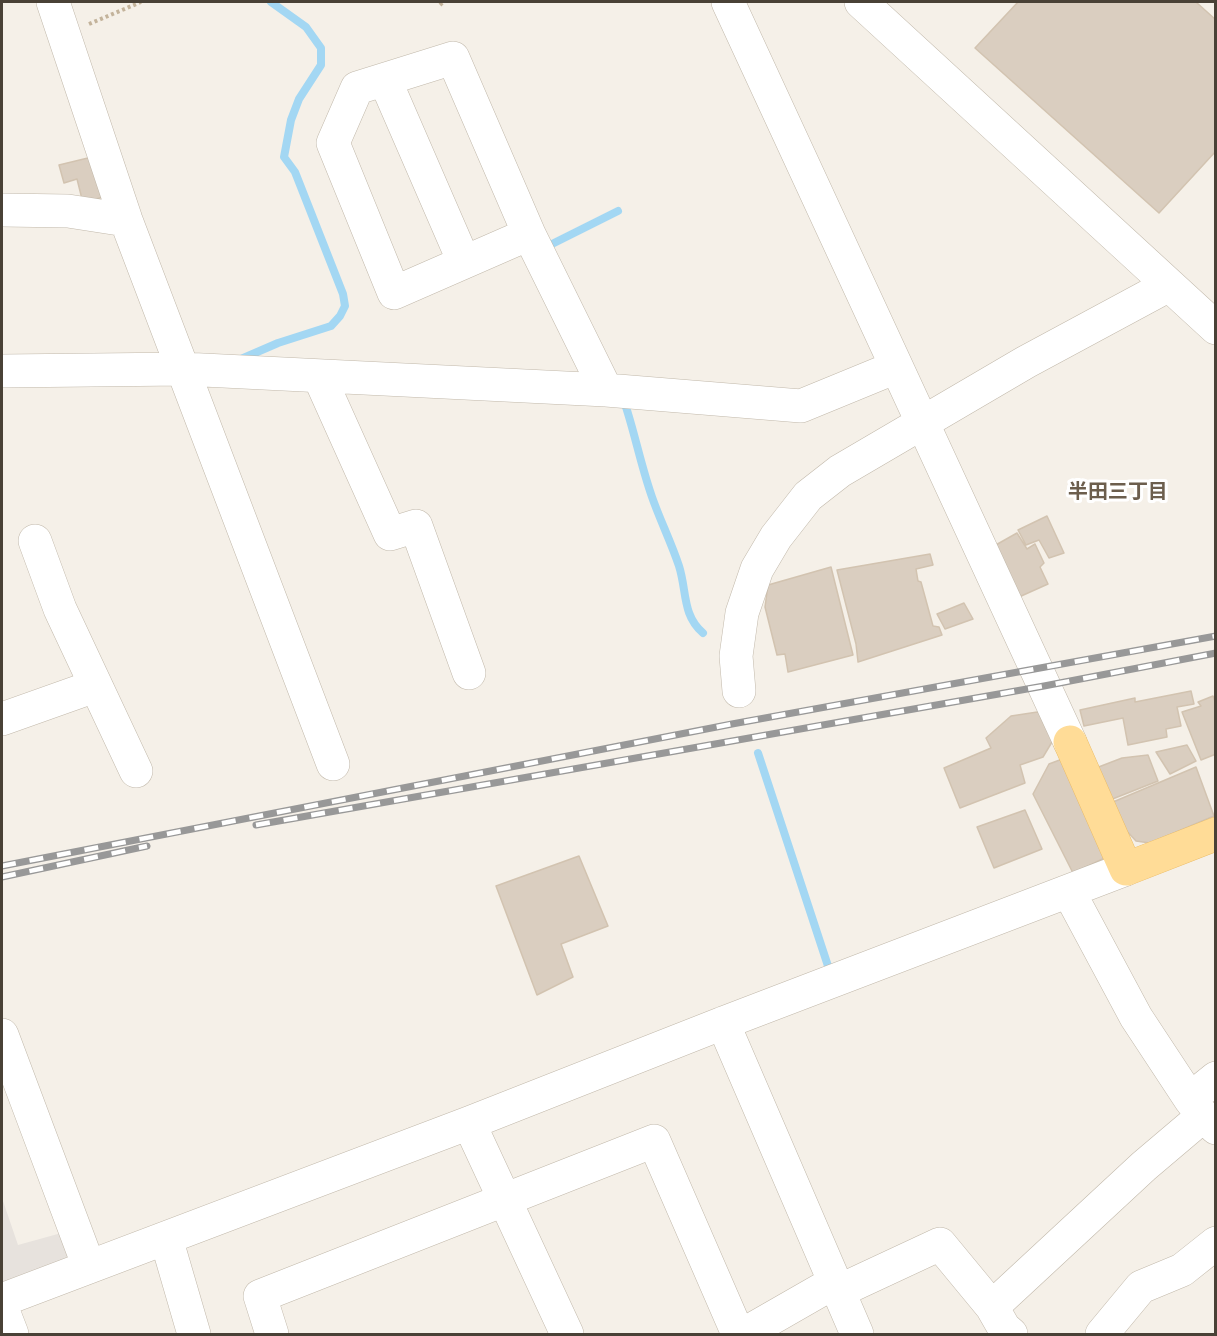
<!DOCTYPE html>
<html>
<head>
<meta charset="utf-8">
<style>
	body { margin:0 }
	#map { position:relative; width:1217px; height:1336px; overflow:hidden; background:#f5f0e8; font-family:"Golos Text",sans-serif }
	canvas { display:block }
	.frame { position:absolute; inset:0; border:3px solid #494136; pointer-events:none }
</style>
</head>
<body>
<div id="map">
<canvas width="1217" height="1336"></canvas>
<div class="frame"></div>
</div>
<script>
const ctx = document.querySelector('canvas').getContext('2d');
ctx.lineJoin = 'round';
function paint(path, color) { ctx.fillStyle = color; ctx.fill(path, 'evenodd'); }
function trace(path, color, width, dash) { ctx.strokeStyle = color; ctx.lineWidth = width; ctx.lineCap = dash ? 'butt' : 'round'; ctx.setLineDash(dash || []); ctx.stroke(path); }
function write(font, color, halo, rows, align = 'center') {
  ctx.font = font + ' "Golos Text","Noto Sans JP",sans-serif'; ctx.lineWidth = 6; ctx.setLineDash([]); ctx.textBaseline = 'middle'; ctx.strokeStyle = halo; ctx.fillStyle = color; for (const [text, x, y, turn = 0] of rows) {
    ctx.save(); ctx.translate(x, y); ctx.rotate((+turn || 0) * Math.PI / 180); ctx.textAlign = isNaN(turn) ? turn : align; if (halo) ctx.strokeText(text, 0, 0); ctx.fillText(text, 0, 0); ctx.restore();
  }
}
paint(new Path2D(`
	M2 1198 18 1245 65 1232 71 1259 2 1284Z`), '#e7e2dd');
trace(new Path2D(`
	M548 246 618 211
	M241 359 278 343 331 326 340 316 345 306 343 294 295 172 284 157 291 120 299 99 321 65V48L306 27 271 2
	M625 404C635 434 641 466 652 497 660 520 671 542 679 566 687 591 682 615 703 633
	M758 753 829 969`), '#a3d7f3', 8);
const building = new Path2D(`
	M1018 2H1196L1216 20V151L1159 213 975 48Z
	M92 157 103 197 83 203 77 179 64 183 59 165Z
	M1047 516 1064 553 1049 558 1039 540 1026 545 1018 530Z
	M1017 533 1027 549 1035 544 1044 563 1040 567 1048 584 1019 597 994 546Z
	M930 554 933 565 916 569 918 581 921 582 933 626 939 627 942 635 858 662 856 644 837 570Z
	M831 567 853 655 788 672 785 654 777 655 765 607 768 585Z
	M964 603 973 619 945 629 937 614Z
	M1191 691 1194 704 1177 707 1181 726 1166 729 1167 737 1128 745 1123 718 1084 726 1080 710 1135 698V702Z
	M1213 696 1216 704V754L1201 760 1182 712 1201 706 1198 702Z
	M1044 711 1055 737 1043 757 1020 765 1025 783 960 808 944 768 991 748 986 738 1011 716Z
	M1187 745 1196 761 1170 774 1156 752Z
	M1148 755 1158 781 1110 800 1096 768 1122 758Z
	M1065 758 1109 856 1073 873 1033 794 1049 764Z
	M1196 767 1214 816 1150 843 1136 841 1123 827 1113 802Z
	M1025 810 1042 849 994 868 977 827Z
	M579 856 608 926 561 944 573 977 537 995 496 886Z`);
paint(building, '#dacec0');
trace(building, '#d2c3b0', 1.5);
const minor = new Path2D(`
	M53 2 126 220 333 764
	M728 2 1070 742
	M861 2 1216 328
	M385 80 464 262
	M2 210 68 211 126 220
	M529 234 394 293 333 143 357 88 453 58 529 234 606 390
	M2 371 183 369 606 390 801 406 896 367
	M319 376 390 534 416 526 469 673
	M35 541 60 609 136 771
	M739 691 736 656 742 613 757 569 776 537 808 496 840 471 1026 362 1169 285
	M2 719 95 686
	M1069 892 1136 1017 1190 1099 1203 1116 1216 1128
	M723 1023 857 1334
	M2 1035 89 1267
	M1190 1099 1216 1078
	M469 1123 567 1334
	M166 1238 194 1334
	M837 1292 940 1244 992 1307 1004 1328 1011 1334
	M2 1300 469 1123 723 1023 1126 869
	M992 1307 1144 1166 1203 1116
	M2 1308 12 1334
	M272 1334 260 1296 654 1141 738 1334
	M744 1334 833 1283
	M1102 1334 1141 1287 1182 1270 1216 1243`);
const major = new Path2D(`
	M1070 742 1126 869 1216 834`);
trace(minor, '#c1b8aa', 34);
trace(major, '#e9b962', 34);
trace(new Path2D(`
	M440 5 443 2
	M89 24 141 2`), '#c3b39b', 4, [3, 3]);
trace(minor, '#fff', 33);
trace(major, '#ffdc97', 33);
const rail = new Path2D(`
	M256 825 1044 686 1216 653
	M2 866 732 724 1216 636
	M2 877 147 846`);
trace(rail, '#989898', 7);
trace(rail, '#fff', 4.5, [14]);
write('bold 20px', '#6c5e4d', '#fff', [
	["半田三丁目",1118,492]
]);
</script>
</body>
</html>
